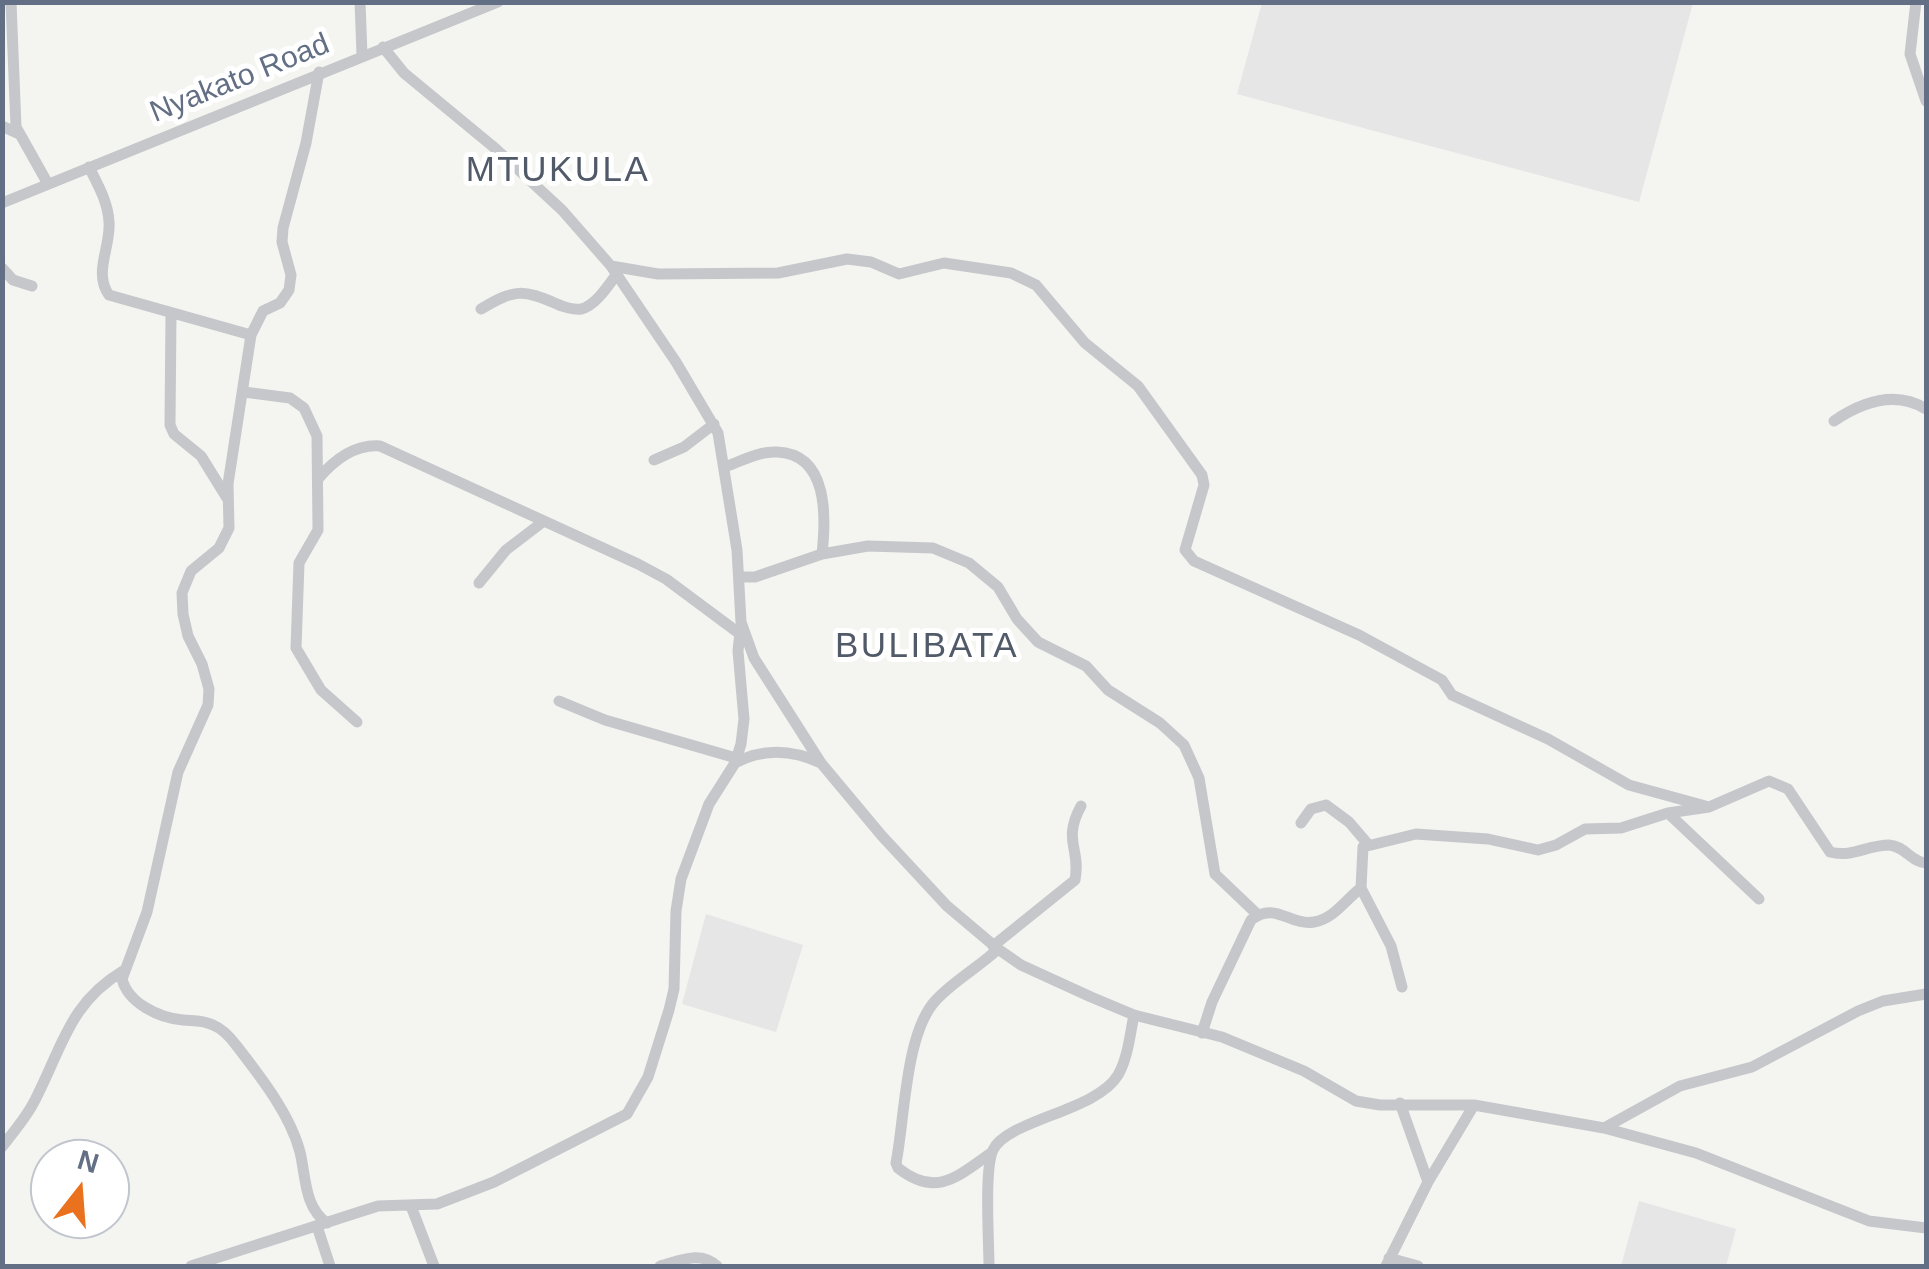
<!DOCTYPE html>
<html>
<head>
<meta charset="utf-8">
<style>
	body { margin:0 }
	#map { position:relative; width:1929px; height:1269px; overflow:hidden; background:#f4f5f1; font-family:Arial,sans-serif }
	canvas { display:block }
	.frame { position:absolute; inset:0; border:5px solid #636f84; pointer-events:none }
	.north { position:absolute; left:30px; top:1139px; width:100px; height:100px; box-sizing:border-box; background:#fff; border:2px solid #c1c5ce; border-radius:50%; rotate:17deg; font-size:28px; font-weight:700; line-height:40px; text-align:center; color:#636f84 }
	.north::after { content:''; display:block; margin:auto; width:35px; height:45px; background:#ea711d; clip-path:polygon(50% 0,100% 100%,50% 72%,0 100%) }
</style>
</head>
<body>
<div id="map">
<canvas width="1929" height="1269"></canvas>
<div class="frame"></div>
<div class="north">N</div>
</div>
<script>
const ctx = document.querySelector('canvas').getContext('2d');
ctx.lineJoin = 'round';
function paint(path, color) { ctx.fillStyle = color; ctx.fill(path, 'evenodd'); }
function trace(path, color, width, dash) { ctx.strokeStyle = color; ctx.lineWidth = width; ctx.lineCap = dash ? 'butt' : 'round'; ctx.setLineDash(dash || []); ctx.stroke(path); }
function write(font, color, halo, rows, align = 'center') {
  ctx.font = font + ' Arial,sans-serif'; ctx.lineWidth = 10; ctx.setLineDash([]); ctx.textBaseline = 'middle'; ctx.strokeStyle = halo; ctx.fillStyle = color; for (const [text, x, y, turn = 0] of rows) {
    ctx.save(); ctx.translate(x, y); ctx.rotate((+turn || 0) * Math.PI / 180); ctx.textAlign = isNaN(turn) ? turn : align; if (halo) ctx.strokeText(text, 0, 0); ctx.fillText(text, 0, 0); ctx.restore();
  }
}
paint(new Path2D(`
	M1262 3V2L1693 3 1639 202 1237 94Z
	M706 914 803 945 776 1032 682 1004Z
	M1639 1201 1736 1229 1726 1266H1621Z`), '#e5e6e5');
trace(new Path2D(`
	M11 2 16 127 48 184
	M360 2 362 55
	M1916 2 1910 54 1926 101
	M383 47 404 73 496 149 562 210 611 266 676 362 718 433 737 550 741 622 754 658 821 763 882 836 947 906 998 949 1021 965 1091 997 1134 1015 1222 1037 1304 1071 1356 1101 1380 1105H1474L1604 1128 1696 1153 1869 1221 1926 1228
	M319 72 306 143 283 228 282 242 291 275 289 290 280 303 263 311 251 335 228 484 229 528 219 548 191 571 182 593 183 614 188 636 202 664 209 689 208 705 178 772 147 912 122 979C128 1003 159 1018 183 1020 193 1021 203 1020 213 1025 223 1029 230 1037 236 1045 260 1076 290 1114 300 1152 306 1177 304 1207 327 1223
	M2 126 17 133
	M89 167C98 185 108 202 109 222 111 247 93 273 109 295L251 335
	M2 203 498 2
	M611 266 658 274 778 273 847 259 871 262 899 274 944 263 1011 273 1036 285 1085 343 1138 386 1202 475 1204 485 1185 550 1194 561 1359 635 1442 680 1452 695 1548 739 1629 785 1709 807
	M2 268 13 280 32 286
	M481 309C515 289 522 289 557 304 563 307 574 310 581 309 595 306 608 286 616 275
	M171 314 170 425 174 434 201 456 227 498
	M244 392 290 398 304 408 317 436 318 530 299 563 296 648 321 690 357 722
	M1834 421C1862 402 1895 390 1926 409
	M654 460 684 447 714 424
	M725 467C741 461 760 451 777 452 829 454 826 518 822 554
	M318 479C334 460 354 444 380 446L638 564 666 579 740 634
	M740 577H755L822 554 868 546 933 548 969 563 998 587 1017 619 1038 642 1086 666 1108 690 1160 723 1184 745 1199 778 1215 874 1258 915
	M479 583 506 550 544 521
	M559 701 605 720 736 758
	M735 763C763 748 793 750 821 763
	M1668 813 1759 899
	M1301 823 1311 809 1326 805 1349 822 1367 843
	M993 946 1075 880C1081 848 1062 841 1081 806
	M1402 987 1391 946 1361 888 1363 847 1416 834 1488 839 1538 850 1556 845 1585 829 1621 828 1668 813 1709 807 1769 781 1788 789 1830 852C1851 858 1868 845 1889 845 1905 846 1911 862 1926 863
	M1202 1033 1212 1002 1251 920C1275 901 1290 926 1314 922 1334 919 1346 899 1361 888
	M1604 1128 1680 1086 1752 1067 1858 1011 1883 1001 1926 994
	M2 1147C15 1130 29 1114 38 1094 63 1044 71 1002 123 971
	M991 1153C957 1177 936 1198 898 1168L896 1163C905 1118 905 1031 937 999 955 980 979 967 998 949
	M1428 1182 1474 1105
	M411 1206 434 1266
	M317 1226 330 1266
	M1389 1258 1418 1266
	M191 1266 378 1206 437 1204 494 1182 627 1114 648 1077 669 1010 674 989 676 911 681 879 709 804 735 763 741 744 744 719 738 651 740 632
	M660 1266C680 1261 700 1250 717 1266
	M989 1266C989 1242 984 1169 993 1150 1007 1120 1097 1111 1118 1075 1128 1058 1130 1034 1134 1015
	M1386 1266 1428 1182 1400 1103`), '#c5c7cb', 11);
write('30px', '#636f84', '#fff', [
	["Nyakato Road",240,79,-22]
]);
ctx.letterSpacing = '2.5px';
write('35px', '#515a68', '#fff', [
	["MTUKULA",558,171],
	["BULIBATA",927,647]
]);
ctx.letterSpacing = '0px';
</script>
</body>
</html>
